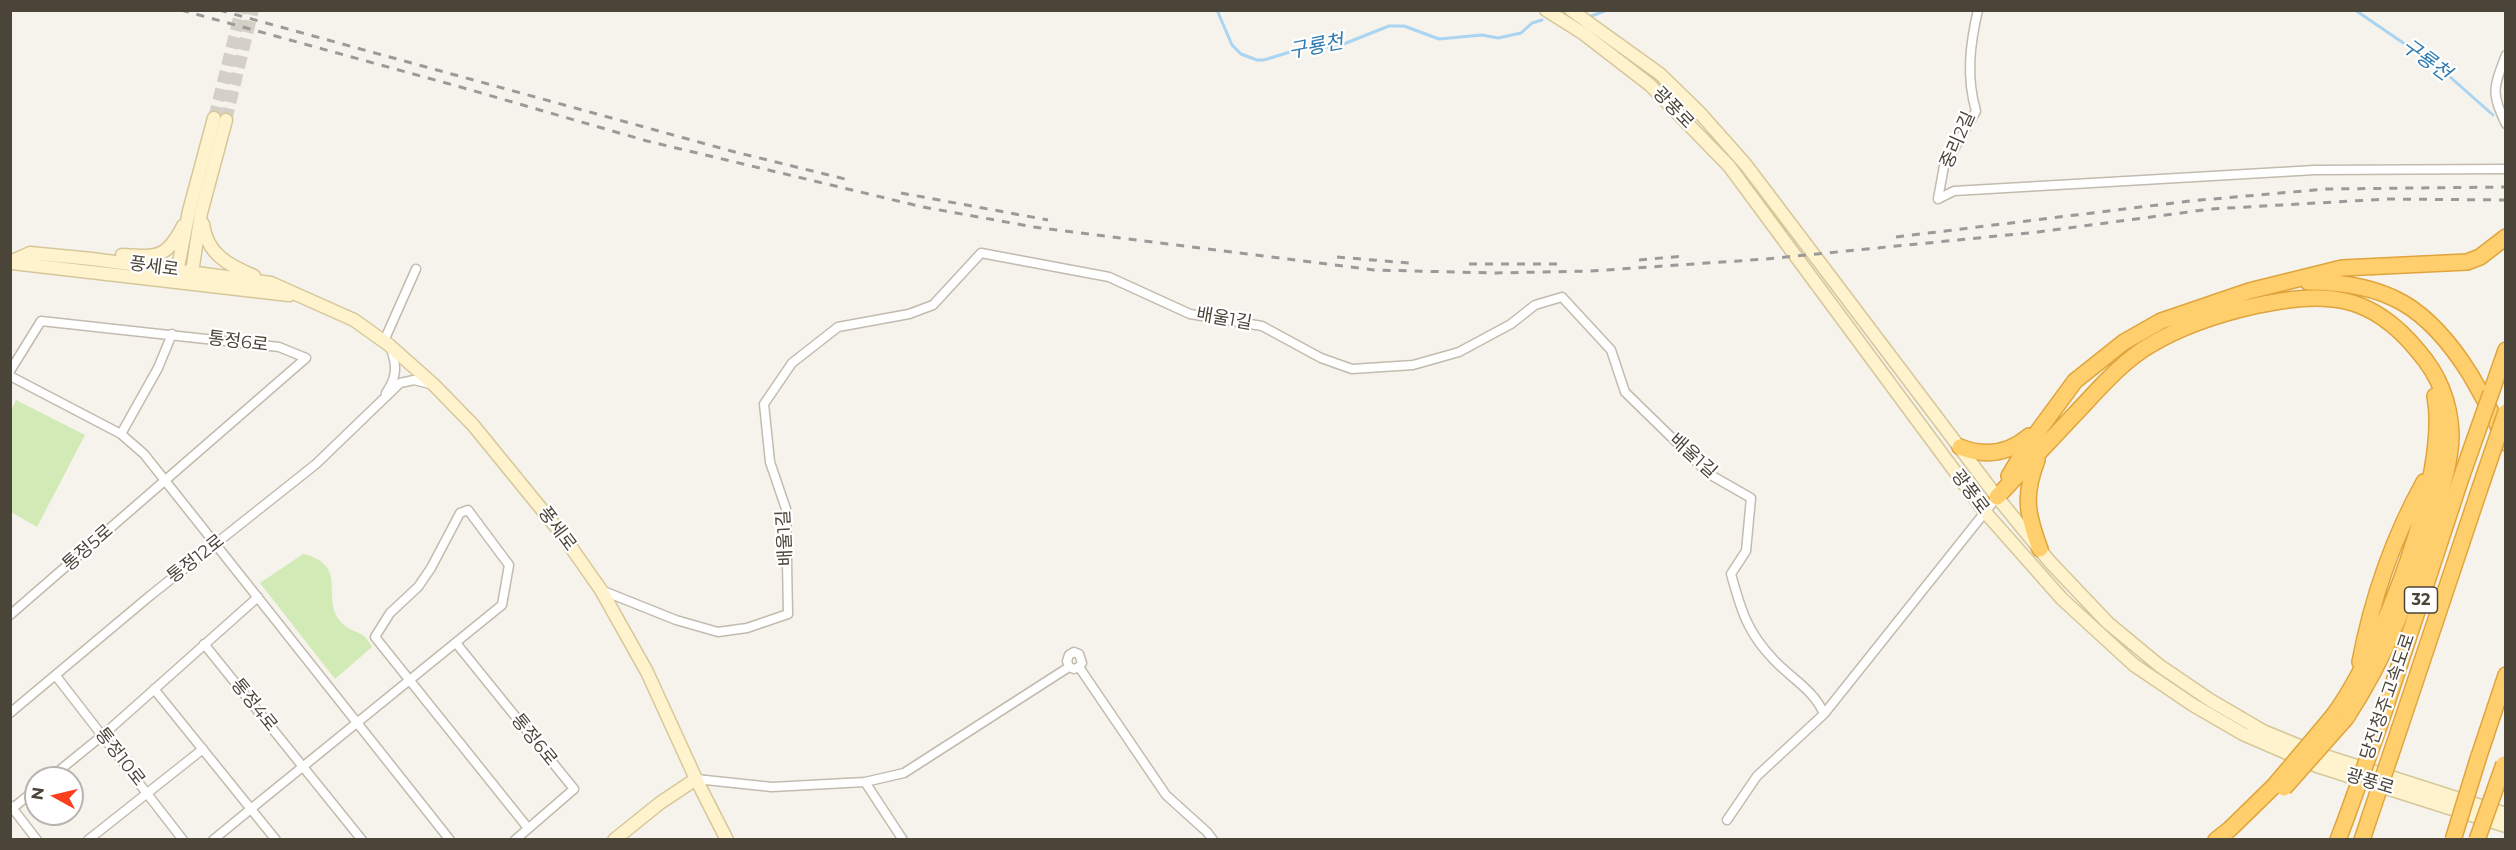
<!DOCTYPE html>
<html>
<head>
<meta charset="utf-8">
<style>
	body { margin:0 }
	#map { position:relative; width:2516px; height:850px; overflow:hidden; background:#f6f3ec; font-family:Montserrat,sans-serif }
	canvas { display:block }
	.frame { position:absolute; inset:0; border:12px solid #4b4439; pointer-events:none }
	.north { position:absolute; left:24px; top:766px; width:60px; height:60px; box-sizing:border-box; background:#fff; border:2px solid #b7b4b0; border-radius:50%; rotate:278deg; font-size:16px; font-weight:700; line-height:24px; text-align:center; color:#4b4439 }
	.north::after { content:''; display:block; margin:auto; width:21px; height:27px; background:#fc3f1d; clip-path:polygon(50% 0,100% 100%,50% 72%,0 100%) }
</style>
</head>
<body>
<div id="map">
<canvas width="2516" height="850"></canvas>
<div class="frame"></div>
<div class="north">N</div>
</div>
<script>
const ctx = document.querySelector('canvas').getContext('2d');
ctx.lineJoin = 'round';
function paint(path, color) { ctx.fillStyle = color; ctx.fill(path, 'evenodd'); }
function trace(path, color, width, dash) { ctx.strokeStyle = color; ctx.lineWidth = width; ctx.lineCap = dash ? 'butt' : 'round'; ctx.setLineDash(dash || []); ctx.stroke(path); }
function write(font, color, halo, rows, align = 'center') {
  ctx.font = font + ' Montserrat,"Noto Sans KR",sans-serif'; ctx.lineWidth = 4.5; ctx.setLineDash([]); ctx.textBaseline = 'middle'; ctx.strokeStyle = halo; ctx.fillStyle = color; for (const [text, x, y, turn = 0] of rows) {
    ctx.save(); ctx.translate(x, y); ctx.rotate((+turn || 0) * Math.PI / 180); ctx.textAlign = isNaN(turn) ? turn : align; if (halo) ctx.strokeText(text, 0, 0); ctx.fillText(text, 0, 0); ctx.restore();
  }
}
paint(new Path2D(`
	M16 400 85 435 37 527 11 512V411Z
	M303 554C349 565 321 597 340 621 347 630 355 630 364 636 367 638 370 644 372 647L335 679 260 583Z`), '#d2eab5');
trace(new Path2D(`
	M1217 10 1232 45 1241 54 1257 60H1264L1306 47H1336L1389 26H1404L1439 39 1482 35 1498 38 1521 33 1532 23 1542 20
	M2355 10 2440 68 2493 115
	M1589 17 1607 10`), '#a9d4f2', 3);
trace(new Path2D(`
	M214 118 241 10
	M226 120 253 10`), '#d4d0c8', 12, [12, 6]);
const street = new Path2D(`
	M2506 55C2494 87 2490 92 2506 124
	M1938 199 1954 191 2315 170 2506 169
	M1938 199 1944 166 1976 111C1966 77 1970 44 1978 10
	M384 341 416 269
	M10 371 41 321 279 347 306 358 10 615
	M10 376 121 434 144 454 450 840
	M386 393C397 377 397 366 391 349
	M121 434 158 368 172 334
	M601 590 676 620 718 632 747 628 788 614 786 509 770 462 764 404 792 363 838 327 909 314 933 305 981 253 1109 277 1190 314 1262 326 1321 358 1352 369 1413 365 1459 352 1511 324 1535 305 1562 297 1611 350 1625 392 1709 474 1751 498 1746 551 1731 574C1741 610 1747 632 1774 660 1792 679 1814 690 1824 714L1757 776 1727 820
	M456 643 574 789 515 840
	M204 644 362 840
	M1079 667 1166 795 1207 832 1213 840
	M56 676 183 840
	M154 689 276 840
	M10 713 151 595 316 464 400 383 414 380 430 384
	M1824 714 1997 497
	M50 778 103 735 258 597
	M696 779 772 787 865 782 904 773 1069 667 1074 669 1079 667 1082 663 1079 654 1074 652 1069 655 1067 661 1069 667
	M865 782 903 840
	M10 805 37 840
	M13 808 36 789
	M88 840 203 749
	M213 840C309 761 406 683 502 605L509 565 468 510 460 513 431 568 418 587 390 613 375 637 528 828`);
const secondary = new Path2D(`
	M1546 10 1584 34 1650 85 1729 166 1985 512 2062 599 2134 665 2193 705 2243 734 2317 766 2506 826
	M1571 10 1660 74 1699 112 1746 165 1997 497 2050 562 2108 623 2160 666 2210 700 2263 731 2319 754 2506 814
	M203 224C207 254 228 265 254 276
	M122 255C157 257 166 259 183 226
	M10 262 30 253 92 259 271 283 354 320 389 345 433 384 473 425 561 533 601 590 647 672 696 779 727 840
	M12 263 289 295
	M176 277 189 211 214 118
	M191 279 201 213 226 120
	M614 840 660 803 696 779`);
const highway = new Path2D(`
	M2308 282C2387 282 2428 307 2470 374 2483 397 2496 419 2506 443
	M2491 393 2506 350
	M1960 447C1985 457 2008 454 2029 436
	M2037 460C2023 496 2027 514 2040 549
	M2009 476 2025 449 2075 381 2124 342 2161 321 2249 291 2342 268 2467 262 2480 257 2506 237
	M1997 497C2023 469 2049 442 2075 414 2099 389 2122 361 2152 344 2184 325 2219 314 2254 306 2324 291 2370 292 2418 351 2438 374 2450 403 2451 434 2451 462 2441 491 2433 518 2411 590 2388 655 2346 718
	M2360 662C2372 599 2393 538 2424 482
	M2333 716C2381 652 2450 475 2435 396
	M2380 724 2462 475
	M2400 727 2480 488
	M2478 759 2506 675
	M2216 840 2230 829 2274 786
	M2338 840 2347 816
	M2362 840 2370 816`);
trace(street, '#c2bbae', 11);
trace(secondary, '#d6c79b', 15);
trace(highway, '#e0a43c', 18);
trace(street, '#fff', 8);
trace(secondary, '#fff3cd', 12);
trace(highway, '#ffcf6e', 15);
trace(new Path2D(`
	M181 10 457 86 647 141 923 207 1034 227 1374 270 1496 273 1591 271 1766 259 2038 232 2211 209 2388 199 2506 200
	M219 10 735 152 845 179
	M901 193 1048 220
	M1896 237 2190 201 2326 189 2506 187
	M1337 257 1409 263
	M1639 260 1684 256
	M1469 264H1559`), '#9a9a9a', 3, [8, 8]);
const highwayBridge = new Path2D(`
	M2462 475 2491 393
	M2480 488 2506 412
	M2274 786 2333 716
	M2284 788 2346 718
	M2347 816 2380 724
	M2370 816 2400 727
	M2453 840 2478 759
	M2477 840 2504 764`);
trace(highwayBridge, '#e0a43c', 18, []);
trace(highwayBridge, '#ffcf6e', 15);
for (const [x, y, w] of [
	[2421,600,33]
]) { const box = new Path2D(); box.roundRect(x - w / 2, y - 13, w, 26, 4.5); ctx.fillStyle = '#fff'; ctx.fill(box); trace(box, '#4b4439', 1.5); }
write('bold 16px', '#4b4439', null, [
	["32",2421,600]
]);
write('18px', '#4b4439', '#fff', [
	["광풍로",1673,108,46],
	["중리2길",1958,140,-66],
	["풍세로",154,267,8],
	["배울1길",1224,319,10],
	["통정6로",238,342,7],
	["배울1길",1693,456,42],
	["광풍로",1970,492,53],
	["풍세로",557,529,53],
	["배울1길",785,538,-93],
	["통정5로",88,548,-41],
	["통정12로",196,559,-38],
	["당진청주고속도로",2388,697,-71],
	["통정4로",254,705,51],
	["통정6로",534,740,51],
	["통정10로",120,757,52],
	["광풍로",2370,782,17]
]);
write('italic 20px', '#2e7ab2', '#fff', [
	["구룡천",1316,47,-11],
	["구룡천",2426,60,36]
]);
</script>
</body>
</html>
